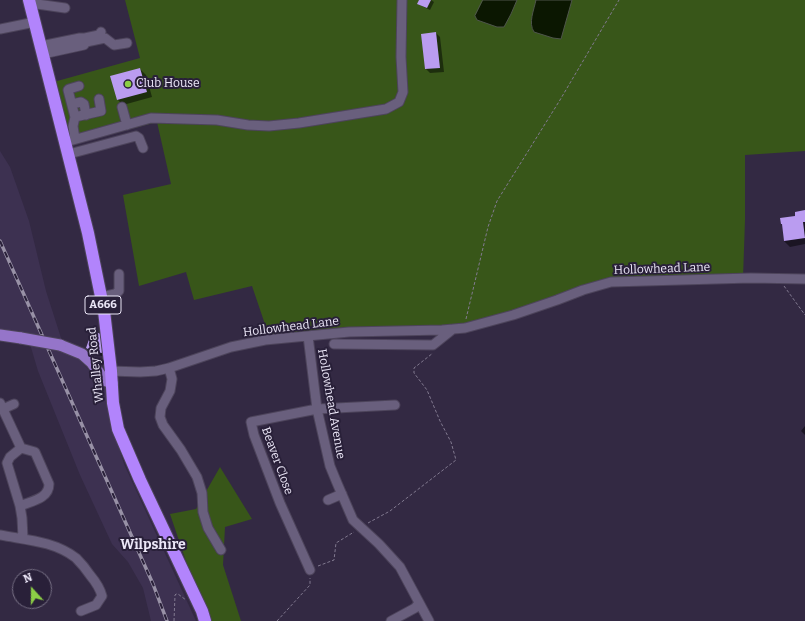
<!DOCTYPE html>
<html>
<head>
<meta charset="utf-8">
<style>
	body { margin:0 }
	#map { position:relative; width:805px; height:621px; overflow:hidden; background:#332943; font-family:Bitter,serif }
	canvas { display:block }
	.north { position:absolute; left:12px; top:569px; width:40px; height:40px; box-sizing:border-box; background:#292039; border:1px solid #777085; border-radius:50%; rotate:339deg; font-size:11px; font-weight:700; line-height:16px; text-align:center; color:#ece7f8 }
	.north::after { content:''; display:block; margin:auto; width:14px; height:18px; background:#8cce46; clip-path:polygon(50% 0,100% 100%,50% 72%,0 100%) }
</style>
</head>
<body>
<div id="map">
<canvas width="805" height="621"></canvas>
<div class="north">N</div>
</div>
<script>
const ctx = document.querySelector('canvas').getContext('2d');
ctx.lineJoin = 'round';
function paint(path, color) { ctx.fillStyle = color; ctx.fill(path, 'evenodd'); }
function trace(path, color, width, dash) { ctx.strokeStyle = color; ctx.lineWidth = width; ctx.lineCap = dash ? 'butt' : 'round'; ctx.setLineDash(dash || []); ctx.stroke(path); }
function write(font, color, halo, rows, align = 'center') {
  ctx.font = font + ' Bitter,serif'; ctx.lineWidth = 4; ctx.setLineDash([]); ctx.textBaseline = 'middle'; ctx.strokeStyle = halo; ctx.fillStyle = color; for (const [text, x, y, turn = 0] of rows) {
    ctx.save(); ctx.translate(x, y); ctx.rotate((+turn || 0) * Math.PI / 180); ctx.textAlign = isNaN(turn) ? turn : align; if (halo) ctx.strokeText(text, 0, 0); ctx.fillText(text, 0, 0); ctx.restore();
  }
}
paint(new Path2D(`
	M0 151 10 167 29 221 46 291 62 341 0 333Z
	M30 344 59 350 72 354 80 360 103 386 106 387 114 431 124 464 196 621H151L143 588 128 562 112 544 80 475 38 371Z`), '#3d3151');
paint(new Path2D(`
	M125 0H805V151L745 155V220L743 278 611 282 483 323 270 339 252 286 194 300 186 272 139 286 123 195 171 184 157 122 67 146 50 83 140 58Z
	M220 467 252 519 225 527 223 565 241 621H208L195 588 170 514 196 509Z`), '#385619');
const water = new Path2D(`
	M483 0H517L511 14 504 27H497L477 20 475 16Z
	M536 0H572L561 39 553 38 534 32C528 23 534 10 536 0Z`);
paint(water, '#0b1701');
trace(water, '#4e554b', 1);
paint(new Path2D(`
	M420 0H431L434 2 430 10 418 4Z
	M436 33 440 37 444 72 430 73 426 69Z
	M140 69 146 75 152 97 123 105 117 99Z
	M805 211V244L790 247 784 241 783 225 782 224Z
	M101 335 106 357 98 355 91 352 87 348Z
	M805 426V435L801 431Z`), '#0007');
paint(new Path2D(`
	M419 0H431L427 8 417 4Z
	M436 32 440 68 425 69 421 34Z
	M140 68 147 92 117 100 110 76Z
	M805 210V222H803L805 238 784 241 782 224H781L780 218 795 216V212Z
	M92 331 101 334 104 340 102 353 92 351 86 348Z`), '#ba9cf0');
const minor = new Path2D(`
	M30 3 65 8
	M0 29 35 22
	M41 46 80 38H85L99 35 101 32
	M43 54 84 45 86 42 105 38 114 45 127 43
	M72 104 81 102 84 104 86 115
	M122 107 127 125
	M75 117 68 90 69 89 79 86
	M75 139 73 126 75 117 101 111 99 99
	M66 142 151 118 217 120 248 125 269 126 299 123 386 109 399 102 403 92 401 57 402 0
	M69 154 136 136 139 138 143 148
	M101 297 115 294 119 291V274
	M308 336 317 409 330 466 337 483 353 520 379 544 400 567 429 621
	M334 344 433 345 453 329
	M169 368 172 379 170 391 161 408 160 417 163 425 181 450 197 477 202 493 203 512 208 528 221 550
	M111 371 140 372 156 371 169 368 231 347 265 340 349 332 442 330 465 328 513 315 557 300 583 290 611 282 751 278 805 279
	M0 403 21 448 35 452 49 484C49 499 31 501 20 506L22 518 23 538
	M3 409 14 404
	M328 500 342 494
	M20 506 7 463 10 457 21 448
	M0 535C26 540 54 541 76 558 81 563 86 569 90 575 95 581 100 588 102 596L96 605 81 611
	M310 570 280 503 254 435 251 422 317 409 395 405
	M391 621 415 608 419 603`);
const major = new Path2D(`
	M0 335 21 338
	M60 345 82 354 92 363 104 380 112 383`);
const highway = new Path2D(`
	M29 0 88 233 104 311 111 371 113 403 118 429 140 480 202 611 205 621`);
trace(minor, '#4d445b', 11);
trace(major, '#4d445b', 13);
trace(highway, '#4d445b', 14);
trace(new Path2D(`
	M784 286 805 315
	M466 319 488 227 497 201 560 100 619 0
	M368 523 390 511 456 460 451 442 440 421 427 390 414 373V368L433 353
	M318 566 334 560 336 543 354 532
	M174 621 175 595 176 594H178L186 600
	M277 621 310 585V578`), '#827a90', 1, [3, 2]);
trace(minor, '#695f7d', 9);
trace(major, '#9575c9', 11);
trace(highway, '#b284fc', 12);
const rail = new Path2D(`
	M0 241 153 584 167 621`);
trace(rail, '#9891a6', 3.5);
trace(rail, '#292039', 2, [6]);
const majorBridge = new Path2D(`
	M21 338 60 345`);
trace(majorBridge, '#4d445b', 13, []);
trace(majorBridge, '#9575c9', 11);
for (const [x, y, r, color] of [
	[128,84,4,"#8cce46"]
]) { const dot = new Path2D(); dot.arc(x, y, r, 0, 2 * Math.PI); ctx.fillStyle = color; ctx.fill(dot); trace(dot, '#292039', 1.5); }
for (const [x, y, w] of [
	[103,305,36]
]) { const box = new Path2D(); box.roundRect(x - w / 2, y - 9, w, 18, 3); ctx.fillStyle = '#292039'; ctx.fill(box); trace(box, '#ece7f8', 1); }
write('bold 11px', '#ece7f8', null, [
	["A666",103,305]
]);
write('12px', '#ece7f8', '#292039', [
	["Club House",136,84]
], 'left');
write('12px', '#ece7f8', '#292039', [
	["Hollowhead Lane",662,269,-2],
	["Hollowhead Lane",291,327,-7],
	["Whalley Road",96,365,-96],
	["Hollowhead Avenue",331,404,80],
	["Beaver Close",277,461,70]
]);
write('bold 14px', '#ece7f8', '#292039', [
	["Wilpshire",153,545]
]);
</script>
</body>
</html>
